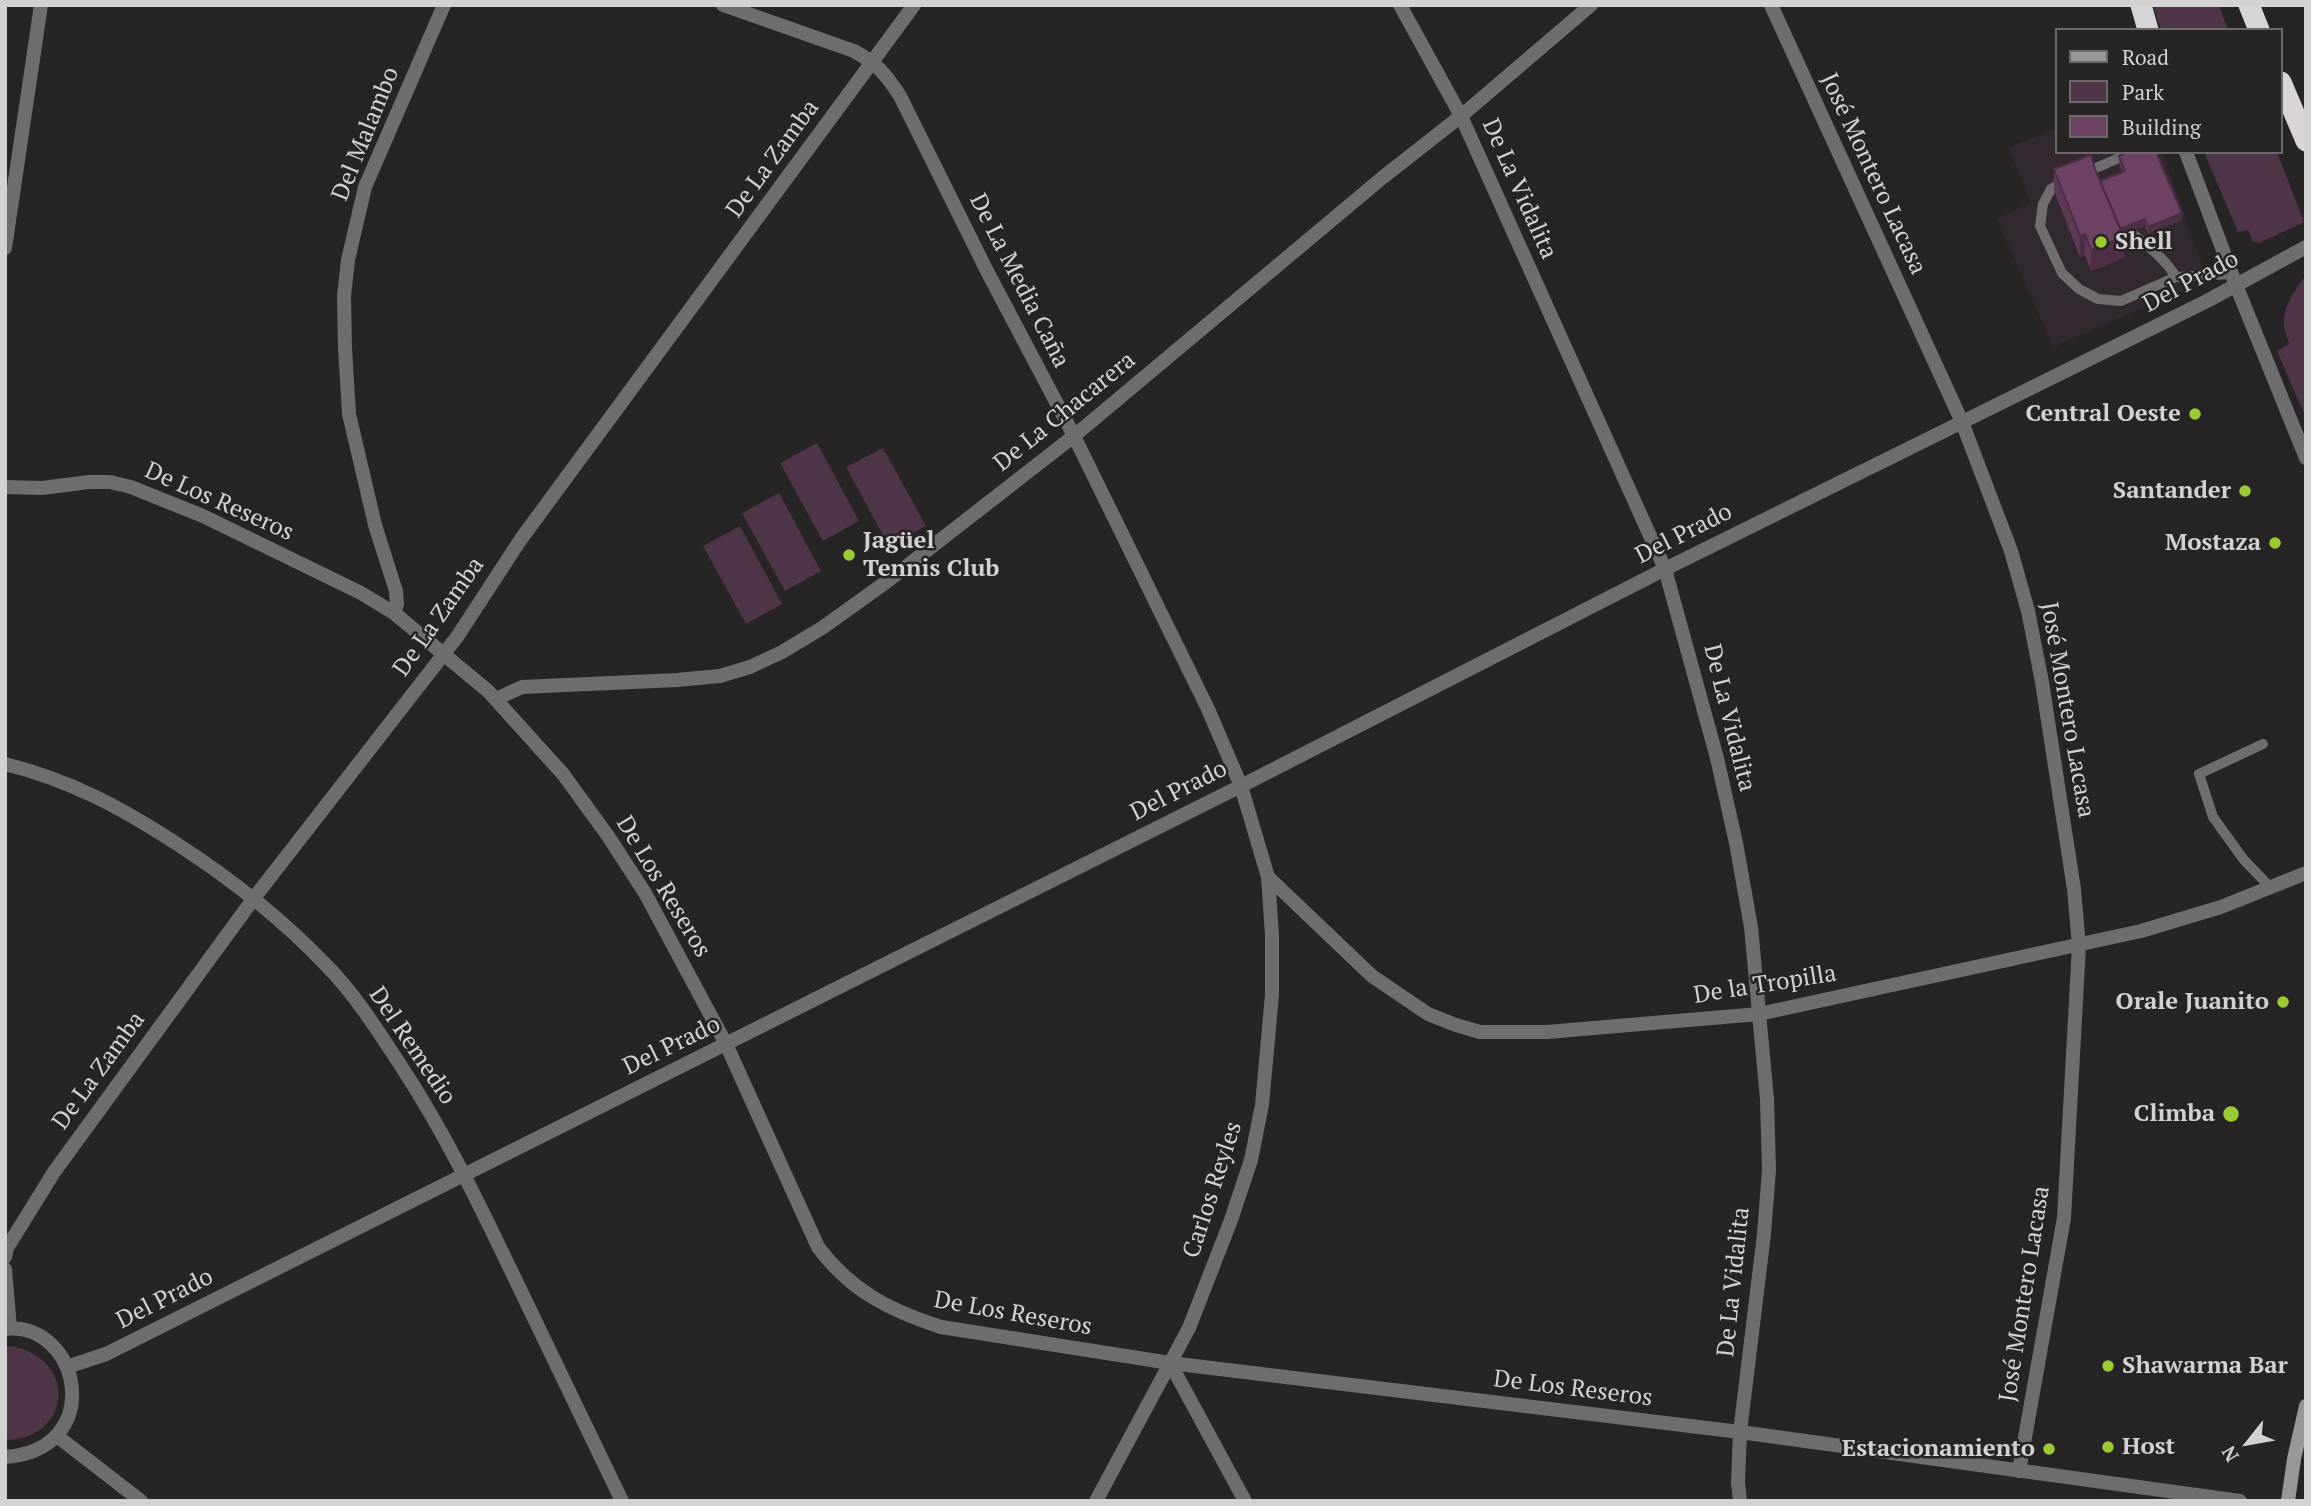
<!DOCTYPE html>
<html>
<head>
<meta charset="utf-8">
<style>
	body { margin:0 }
	#map { position:relative; width:2311px; height:1506px; overflow:hidden; background:#272426; font-family:"PT Serif",serif }
	canvas { display:block }
	.frame { position:absolute; inset:0; border:7px solid #d4d1d3; pointer-events:none }
	.legend { position:absolute; left:2055px; top:28px; width:228px; height:126px; box-sizing:border-box; background:#272426; border:2px solid #6c696b; margin:0; padding:9px 12px; list-style:none; font-size:21px; color:#d4d1d3 }
	.legend li { display:flex; align-items:center; gap:14px; height:35px }
	.legend b { width:35px; border:2px solid #6c696b }
	.north { position:absolute; left:2213px; top:1408px; width:70px; height:70px; -webkit-text-stroke:5px #272426; paint-order:stroke; rotate:239deg; font-size:19px; font-weight:700; line-height:28px; text-align:center; color:#d4d1d3 }
	.north::after { content:''; display:block; margin:auto; width:24px; height:32px; background:#d4d1d3; clip-path:polygon(50% 0,100% 100%,50% 72%,0 100%) }
</style>
</head>
<body>
<div id="map">
<canvas width="2311" height="1506"></canvas>
<div class="frame"></div>
<ul class="legend">
<li><b style="height:9px;background:#9a9799"></b>Road</li>
<li><b style="height:19px;background:#4f3548"></b>Park</li>
<li><b style="height:19px;background:#6d4263"></b>Building</li>
</ul>
<div class="north">N</div>
</div>
<script>
const ctx = document.querySelector('canvas').getContext('2d');
ctx.lineJoin = 'round';
function paint(path, color) { ctx.fillStyle = color; ctx.fill(path, 'evenodd'); }
function trace(path, color, width, dash) { ctx.strokeStyle = color; ctx.lineWidth = width; ctx.lineCap = dash ? 'butt' : 'round'; ctx.setLineDash(dash || []); ctx.stroke(path); }
function write(font, color, halo, rows, align = 'center') {
  ctx.font = font + ' "PT Serif",serif'; ctx.lineWidth = 5; ctx.setLineDash([]); ctx.textBaseline = 'middle'; ctx.strokeStyle = halo; ctx.fillStyle = color; for (const [text, x, y, turn = 0] of rows) {
    ctx.save(); ctx.translate(x, y); ctx.rotate((+turn || 0) * Math.PI / 180); ctx.textAlign = isNaN(turn) ? turn : align; if (halo) ctx.strokeText(text, 0, 0); ctx.fillText(text, 0, 0); ctx.restore();
  }
}
paint(new Path2D(`
	M2057 128V152H2162L2202 265 2193 286 2053 347 1997 219 2031 202 2008 148Z`), '#322930');
paint(new Path2D(`
	M2153 5H2219L2228 30H2161Z
	M2204 152H2277L2304 222 2259 243 2253 242 2248 230 2238 232Z
	M2306 276V418L2277 351 2289 344C2288 338 2283 328 2284 322 2284 306 2296 287 2306 276Z
	M817 443 859 521 823 541 780 463Z
	M883 448 926 526 889 546 846 467Z
	M779 493 821 571 785 591 742 513Z
	M740 526 782 604 746 624 703 546Z
	M10 1346C78 1357 73 1439 5 1440V1347Z`), '#4f3548');
trace(new Path2D(`
	M2084 173 2133 152
	M2066 181 2051 189 2043 204 2040 226 2062 273 2079 289 2098 299 2121 301 2176 277 2232 274
	M2131 232C2148 247 2164 257 2176 277
	M2263 744 2199 774 2213 817 2244 860 2271 888`), '#6f6d6f', 10);
trace(new Path2D(`
	M723 5 854 51C876 63 886 74 900 96L987 271 1074 436 1208 709 1241 786 1268 877 1272 935V995L1262 1105 1251 1160 1231 1220 1189 1328 1096 1501
	M1400 5 1461 116 1665 569 1717 758 1736 843 1751 927 1767 1099 1769 1170 1764 1234 1740 1432 1738 1482 1740 1501
	M1771 5 1962 422 2011 551 2028 611 2042 682 2074 889 2079 946 2064 1218 2019 1471
	M5 248 41 5
	M5 487 42 488 89 482H110L131 487 203 516 361 593 394 613 488 691 563 774 608 836 645 893 726 1044 818 1247C851 1291 889 1310 941 1327L1170 1363 1740 1432 2240 1501
	M394 613 397 604 396 591 375 525 349 414 345 348 344 296 348 260 365 187 444 5
	M496 699 522 687 677 680 720 676 750 667 782 652 822 628 889 580 1074 436 1382 178 1461 116 1591 5
	M5 764C70 780 122 808 177 844 231 879 281 918 325 964 355 994 378 1031 401 1066 447 1136 482 1210 518 1285 553 1357 587 1429 622 1501
	M1268 877 1372 976 1428 1014 1456 1025 1480 1032H1547L1759 1014 2141 931 2221 907 2306 873
	M5 1257 7 1248 54 1172 254 898 457 637 521 539 914 5
	M5 1269 10 1328
	M5 1329C81 1321 107 1450 5 1457
	M1170 1363 1245 1501
	M57 1436 141 1501`), '#6f6d6f', 14);
trace(new Path2D(`
	M2186 152 2236 285 2306 458
	M67 1367 106 1354 1241 786 1665 569 2207 301 2306 247`), '#6f6d6f', 14);
trace(new Path2D(`
	M2288 1501 2294 1459 2306 1406`), '#9a9799', 14);
trace(new Path2D(`
	M2141 5 2148 30
	M2249 5 2259 30
	M2281 82 2306 141`), '#d8d4d7', 21);
paint(new Path2D(`
	M2119 156 2182 220 2148 234 2145 226 2123 235 2124 258 2091 271 2085 255 2080 257 2054 191V169H2095L2100 181 2122 172 2119 163Z`), '#5e3955');
paint(new Path2D(`
	M2182 213V220L2148 234V227Z
	M2145 219V226L2115 239V232Z
	M2085 234V255L2080 257V236Z
	M2124 237V258L2091 271V250Z`), '#4c2e45');
const building = new Path2D(`
	M2128 152H2156L2182 213 2148 227 2145 219 2120 229 2100 181 2125 171 2119 156Z
	M2091 155 2095 169 2124 237 2091 250 2085 234 2080 236 2054 169Z`);
paint(building, '#6d4263');
trace(building, '#4c2e45', 2);
for (const [x, y, r, color] of [
	[2101,242,7,"#9acb34"],
	[2195,414,7,"#9acb34"],
	[2245,491,7,"#9acb34"],
	[2275,543,7,"#9acb34"],
	[849,555,7,"#9acb34"],
	[2283,1002,7,"#9acb34"],
	[2231,1114,9,"#9acb34"],
	[2108,1366,7,"#9acb34"],
	[2108,1447,7,"#9acb34"],
	[2049,1449,7,"#9acb34"]
]) { const dot = new Path2D(); dot.arc(x, y, r, 0, 2 * Math.PI); ctx.fillStyle = color; ctx.fill(dot); trace(dot, '#272426', 2.5); }
write('24px', '#d4d1d3', '#272426', [
	["Del Malambo",366,134,-68],
	["De La Zamba",773,159,-54],
	["José Montero Lacasa",1873,174,65],
	["De La Vidalita",1519,189,66],
	["De La Media Caña",1019,281,63],
	["Del Prado",2191,282,-28],
	["De La Chacarera",1065,412,-39],
	["De Los Reseros",219,502,24],
	["Del Prado",1684,534,-27],
	["De La Zamba",439,617,-55],
	["José Montero Lacasa",2067,710,80],
	["De La Vidalita",1729,718,76],
	["Del Prado",1179,791,-27],
	["De Los Reseros",663,887,59],
	["De la Tropilla",1765,985,-9],
	["Del Remedio",412,1046,56],
	["Del Prado",672,1046,-26],
	["De La Zamba",99,1071,-54],
	["Carlos Reyles",1213,1190,-72],
	["De La Vidalita",1734,1282,-84],
	["José Montero Lacasa",2025,1294,-81],
	["Del Prado",165,1299,-27],
	["De Los Reseros",1013,1314,10],
	["De Los Reseros",1573,1389,7]
]);
write('bold 24px', '#d4d1d3', '#272426', [
	["Shell",2115,242,"left"],
	["Central Oeste",2181,414],
	["Santander",2231,491],
	["Jagüel",863,541,"left"],
	["Tennis Club",863,569,"left"],
	["Mostaza",2261,543],
	["Orale Juanito",2269,1002],
	["Climba",2215,1114],
	["Shawarma Bar",2122,1366,"left"],
	["Host",2122,1447,"left"],
	["Estacionamiento",2035,1449]
], 'right');
</script>
</body>
</html>
